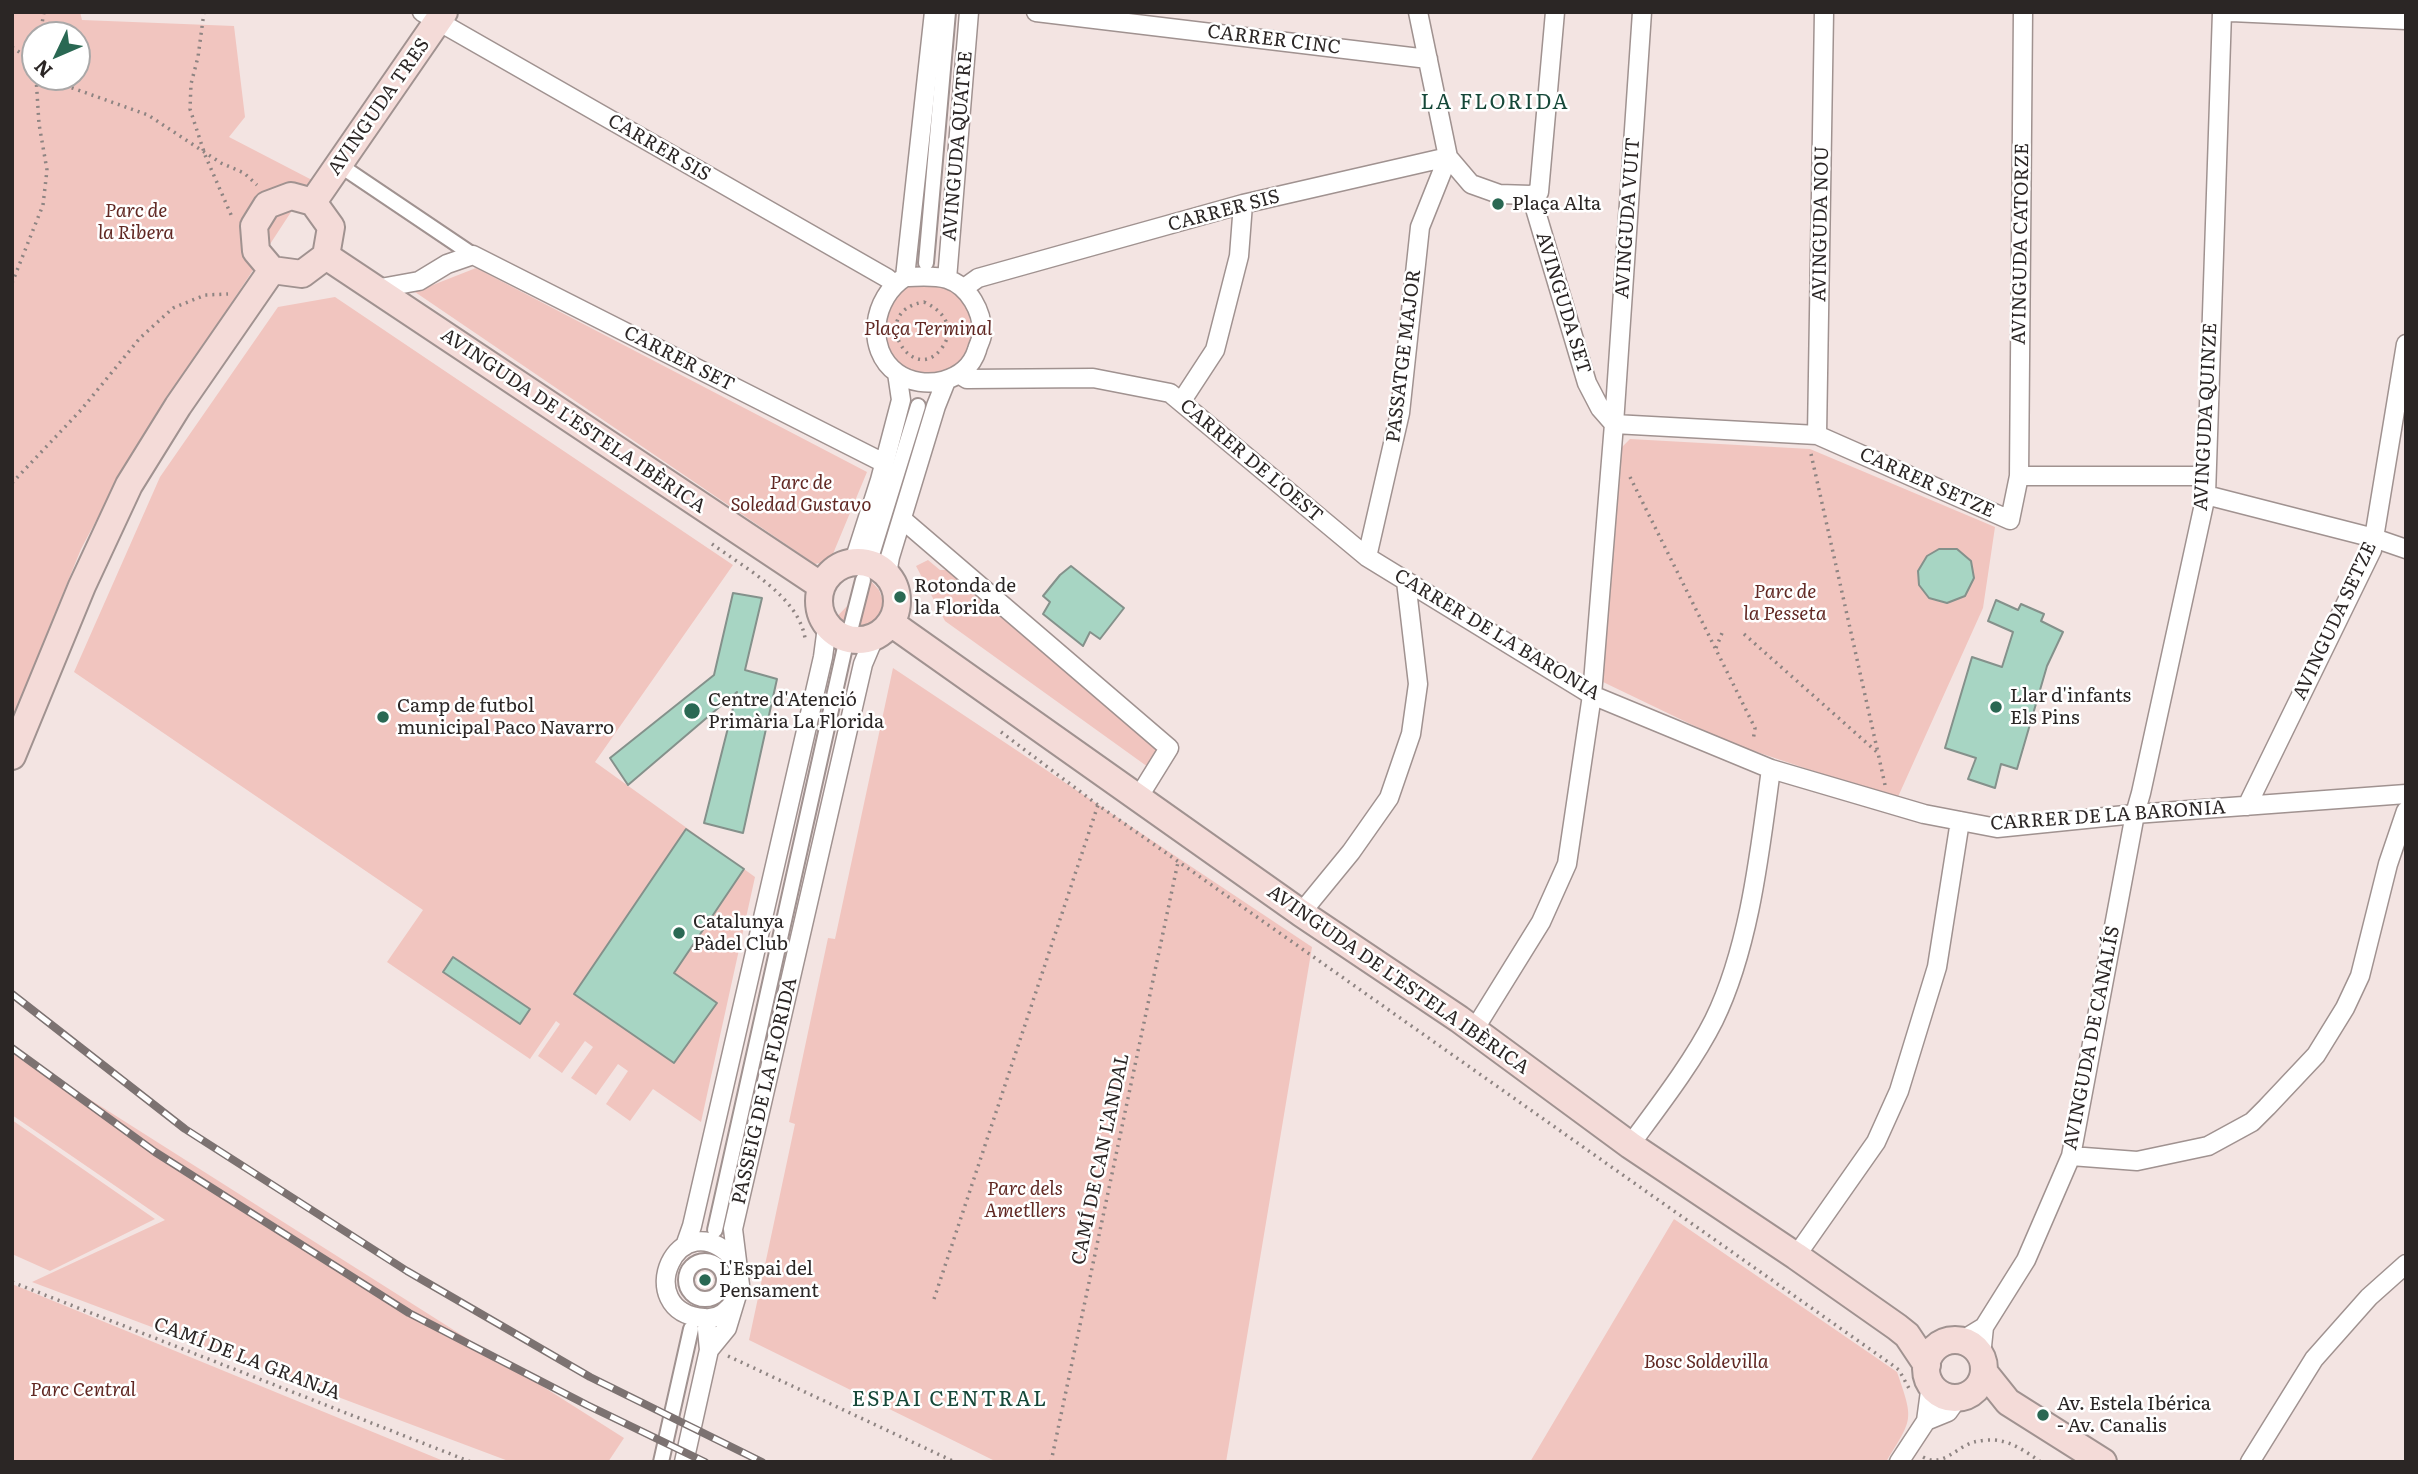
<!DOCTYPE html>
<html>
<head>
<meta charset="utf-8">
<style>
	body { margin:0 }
	#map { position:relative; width:2418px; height:1474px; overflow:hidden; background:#f3e4e2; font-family:Literata,serif }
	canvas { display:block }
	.frame { position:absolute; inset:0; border:14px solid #2b2625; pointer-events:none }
	.north { position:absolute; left:21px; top:21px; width:70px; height:70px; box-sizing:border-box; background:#fff; border:2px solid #aaa8a8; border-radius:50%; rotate:226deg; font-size:19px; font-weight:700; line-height:28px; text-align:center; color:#2b2625 }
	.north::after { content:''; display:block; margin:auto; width:24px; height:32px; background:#2a6853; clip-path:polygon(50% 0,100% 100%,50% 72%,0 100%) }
</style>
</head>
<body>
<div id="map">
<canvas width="2418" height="1474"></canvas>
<div class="frame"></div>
<div class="north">N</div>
</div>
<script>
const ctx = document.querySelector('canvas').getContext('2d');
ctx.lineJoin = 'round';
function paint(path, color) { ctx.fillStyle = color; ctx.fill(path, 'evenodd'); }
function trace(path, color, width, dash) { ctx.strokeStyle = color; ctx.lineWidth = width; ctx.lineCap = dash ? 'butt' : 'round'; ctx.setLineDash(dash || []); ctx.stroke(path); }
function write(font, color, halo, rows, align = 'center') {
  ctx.font = font + ' Literata,serif'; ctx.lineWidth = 5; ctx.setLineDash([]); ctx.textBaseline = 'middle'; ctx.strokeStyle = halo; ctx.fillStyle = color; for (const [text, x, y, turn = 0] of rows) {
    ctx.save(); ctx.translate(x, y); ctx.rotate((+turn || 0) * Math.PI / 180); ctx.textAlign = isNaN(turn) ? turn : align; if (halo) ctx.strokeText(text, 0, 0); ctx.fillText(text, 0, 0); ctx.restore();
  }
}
paint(new Path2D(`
	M12 12H80L82 20 234 26 245 117 229 137 312 180 143 438 114 487 81 549 12 719ZM35 35H77V77H35Z
	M476 268 867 472 830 561 815 564 415 292Z
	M905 277 964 288 982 334 959 374 897 373 877 317Z
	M335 297 733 565 595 762 755 877 701 1122 653 1089 630 1121 606 1104 628 1071 618 1064 596 1095 571 1078 593 1047 585 1041 562 1073 538 1056 560 1024 556 1021 530 1059 387 962 423 910 74 672 160 477 278 307Z
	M1630 439 1810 449 1995 527 1983 608 1897 799 1730 743 1603 682 1617 452Z
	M928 560 940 570H951L1160 750 1148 767 945 621 916 566Z
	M871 581 879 590 882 598 897 604C883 647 863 649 827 627Z
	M893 668 1312 947 1226 1462H997L749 1340 795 1124 789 1122 828 938 835 939Z
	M12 1050 624 1438 608 1462H511L32 1282 165 1220 12 1115Z
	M12 1120 155 1219 50 1271 12 1254Z
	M1674 1219 1897 1372C1914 1421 1913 1418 1886 1462H1530Z
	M12 1284 446 1462H12Z`), '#f1c5bf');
const building = new Path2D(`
	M1939 549H1957L1971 561 1974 578 1965 596 1947 603 1929 598 1919 585 1918 571 1927 556Z
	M1071 566 1124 608 1100 639 1090 632 1083 646 1043 614 1050 602 1043 596 1060 575Z
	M733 593 762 598 745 670 777 679 743 833 704 823 737 692 628 785 610 758 714 675Z
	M1996 600 2018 610 2021 604 2044 614 2041 621 2063 632 2047 666 2017 769 2001 764 1995 788 1968 779 1976 758 1945 748 1972 657 2002 667 2013 632 1988 621Z
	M686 829 744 869 674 973 717 1003 674 1063 574 994Z
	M453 957 530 1009 520 1024 443 972Z`);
paint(building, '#a7d5c3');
trace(building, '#84918b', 2);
const pedestrian = new Path2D(`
	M335 162 473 255
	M926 263 948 12
	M872 555 918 406
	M851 627 863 580
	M715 1230 845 647
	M686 1280a19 19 0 1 1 38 0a19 19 0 1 1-38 0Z
	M661 1462 691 1329`);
const minor = new Path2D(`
	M422 12 887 278 894 284
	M1036 12 1428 59
	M1418 12 1448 157 1471 184 1499 194 1531 195
	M2231 12 2406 20
	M1531 195 1587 383 1600 408 1614 424
	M1531 195 1539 192 1555 12
	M905 277C918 277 934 275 947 279 969 286 983 312 982 334 982 339 978 345 977 350 967 382 924 392 897 373 864 349 873 297 905 277Z
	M905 277 934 12
	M947 279 969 12
	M964 288 978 278 1243 204 1448 157
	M375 289 419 281 447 264 473 255 884 463
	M959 374 967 379 1093 378 1170 393 1367 557 1592 695 1771 769 1924 814 1997 828 2135 814 2406 794
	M1181 402 1215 350 1239 256 1243 204
	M1614 424 1817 435 2010 520 2019 476H2206
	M1817 435 1824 12
	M2019 476 2023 12
	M2206 495 2374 538 2406 549
	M902 519 1169 748 1138 798
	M1367 557 1400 413 1420 227 1448 157
	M854 561 880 480 901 400 897 373
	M887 574 890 557 936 406 946 381
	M2247 806 2372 550 2406 344
	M1301 913 1351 852 1389 798 1411 734 1418 684 1406 581
	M1474 1030 1541 922 1567 864 1592 695 1614 424 1642 12
	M1630 1145C1658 1107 1693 1062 1714 1020 1750 946 1760 850 1771 769
	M2071 1156 2137 1161 2208 1146 2252 1122 2267 1107 2316 1055 2345 1008 2360 976 2388 864 2406 811
	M685 1246 692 1226 823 657 827 627
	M1796 1256 1876 1142 1899 1091 1937 967 1960 821
	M735 1300C728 1311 718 1320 704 1318 629 1312 678 1197 735 1260
	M1961 1341 1984 1327
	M709 1350 727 1328 740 1285 733 1229 863 664 874 638
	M1981 1356 1984 1327 2026 1260 2071 1156 2135 814 2141 793 2206 495 2222 12
	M1926 1421 1948 1412 1958 1398
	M684 1462 709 1350 706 1319
	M1899 1462 1926 1421 1931 1384
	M2250 1462 2314 1359 2369 1297 2406 1264`);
const secondary = new Path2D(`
	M291 196 313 202 331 227 326 256 302 274 272 270 256 251 254 226 267 205Z
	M313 202 444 12
	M326 256 820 585
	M819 601a39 39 0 1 1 78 0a39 39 0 1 1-78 0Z
	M891 623 1301 913 1459 1019 1630 1145 1796 1256 1897 1327 1907 1335 1927 1365
	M12 756 82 586 129 485 178 406 272 270
	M1926 1369a29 29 0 1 1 58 0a29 29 0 1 1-58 0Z
	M1984 1372 2008 1402 2103 1462`);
trace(pedestrian, '#a09290', 18);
trace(minor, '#a09290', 21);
trace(secondary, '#a09290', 30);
trace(new Path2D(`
	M204 12 198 57 191 84 190 109 205 155 232 217
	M40 35 44 12
	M12 47 35 63
	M54 77 64 85 148 115 221 163 244 173 257 185
	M12 283 43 205 47 170 39 124 36 77
	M924 302C944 311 957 329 941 349 912 387 866 311 924 302Z
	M1811 454 1878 753
	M1630 477 1755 728 1753 741
	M12 483 81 410 140 338 173 308 205 295 228 294
	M712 544C745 568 798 596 805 638
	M1744 634 1878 753 1885 785
	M1716 648 1722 633
	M1001 732 1098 805 1891 1364 1899 1370 1911 1392
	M12 1282 471 1462
	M934 1299 1098 805
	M728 1356 955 1462
	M1923 1457C1943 1468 1956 1447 1974 1442 1982 1440 1993 1439 2001 1441 2016 1444 2029 1454 2041 1462
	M1051 1462 1178 862`), '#8e8482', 3.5, [2, 5]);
trace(pedestrian, '#fff', 14);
trace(minor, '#fff', 18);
trace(secondary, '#f4dbd8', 26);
const rail = new Path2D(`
	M12 994 185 1129 407 1271 590 1377 762 1462
	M12 1048 155 1152 409 1313 587 1405 705 1462`);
trace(rail, '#7c7271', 8);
trace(rail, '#fff', 5, [16]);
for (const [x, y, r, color] of [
	[1498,204,7,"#2a6853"],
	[900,597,7,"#2a6853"],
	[1996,707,7,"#2a6853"],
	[692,711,9,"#2a6853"],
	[383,717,7,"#2a6853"],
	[679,933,7,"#2a6853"],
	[705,1280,7,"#2a6853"],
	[2043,1415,7,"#2a6853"]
]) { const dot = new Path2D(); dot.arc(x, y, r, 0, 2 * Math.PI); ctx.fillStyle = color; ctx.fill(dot); trace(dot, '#fff', 2.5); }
write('19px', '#2b2625', '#fff', [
	["CARRER CINC",1274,40,7],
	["AVINGUDA TRES",379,107,-55],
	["AVINGUDA QUATRE",958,146,-85],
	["CARRER SIS",659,148,30],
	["CARRER SIS",1224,211,-15],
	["AVINGUDA VUIT",1628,218,-86],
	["AVINGUDA NOU",1821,224,-89],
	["AVINGUDA CATORZE",2021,244,-89],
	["AVINGUDA SET",1563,303,73],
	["PASSATGE MAJOR",1404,356,-83],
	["CARRER SET",679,359,27],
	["AVINGUDA QUINZE",2206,417,-87],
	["AVINGUDA DE L'ESTELA IBÈRICA",573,421,34],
	["CARRER DE L'OEST",1251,461,40],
	["CARRER SETZE",1927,483,24],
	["AVINGUDA SETZE",2335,621,-65],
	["CARRER DE LA BARONIA",1497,635,31],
	["CARRER DE LA BARONIA",2108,816,-4],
	["AVINGUDA DE L'ESTELA IBÈRICA",1398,980,35],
	["AVINGUDA DE CANALÍS",2092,1038,-79],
	["PASSEIG DE LA FLORIDA",765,1091,-77],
	["CAMÍ DE CAN L'ANDAL",1101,1159,-78],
	["CAMÍ DE LA GRANJA",247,1359,21]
]);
write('19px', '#2b2625', '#fff', [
	["Plaça Alta",1512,204],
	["Rotonda de",914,586],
	["la Florida",914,608],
	["Llar d'infants",2010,696],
	["Els Pins",2010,718],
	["Centre d'Atenció",708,700],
	["Primària La Florida",708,722],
	["Camp de futbol",397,706],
	["municipal Paco Navarro",397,728],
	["Catalunya",693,922],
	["Pàdel Club",693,944],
	["L'Espai del",719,1269],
	["Pensament",719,1291],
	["Av. Estela Ibérica",2057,1404],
	["- Av. Canalis",2057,1426]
], 'left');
write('italic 19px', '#612823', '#fff', [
	["Parc de",136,211],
	["la Ribera",136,233],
	["Plaça Terminal",928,329],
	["Parc de",801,483],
	["Soledad Gustavo",801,505],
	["Parc de",1785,592],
	["la Pesseta",1785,614],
	["Parc dels",1025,1189],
	["Ametllers",1025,1211],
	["Bosc Soldevilla",1706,1362],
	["Parc Central",83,1390]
]);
ctx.letterSpacing = '2px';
write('21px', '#164839', '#fff', [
	["LA FLORIDA",1495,103],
	["ESPAI CENTRAL",950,1400]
]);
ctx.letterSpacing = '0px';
</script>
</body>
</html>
